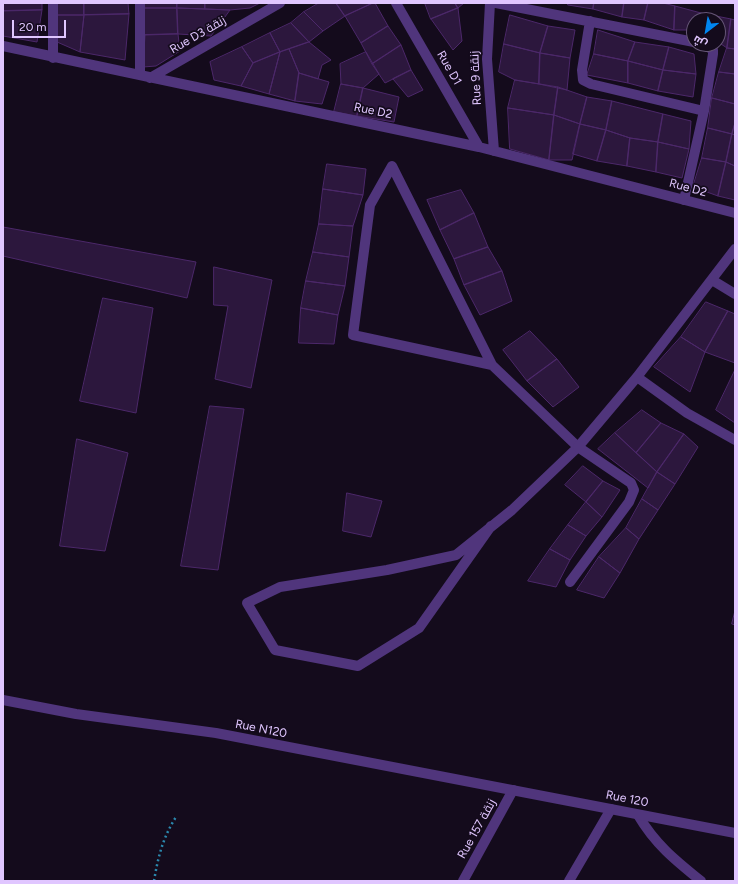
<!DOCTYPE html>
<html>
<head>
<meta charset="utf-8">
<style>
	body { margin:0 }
	#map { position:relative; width:738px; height:884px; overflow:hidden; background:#140b1c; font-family:Figtree,Cairo,sans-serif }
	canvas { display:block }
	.frame { position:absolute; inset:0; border:4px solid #e0c6ff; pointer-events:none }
	.north { position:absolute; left:686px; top:12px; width:40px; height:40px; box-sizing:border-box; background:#140b1c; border:1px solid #665677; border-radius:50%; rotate:211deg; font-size:11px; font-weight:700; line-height:16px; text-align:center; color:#e0c6ff }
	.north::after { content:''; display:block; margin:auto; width:14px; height:18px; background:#0086f1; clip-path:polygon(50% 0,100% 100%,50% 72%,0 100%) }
	.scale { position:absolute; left:12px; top:20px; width:54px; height:18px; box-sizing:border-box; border:2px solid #e0c6ff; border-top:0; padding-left:5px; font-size:12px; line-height:14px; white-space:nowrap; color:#e0c6ff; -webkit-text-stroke:3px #140b1c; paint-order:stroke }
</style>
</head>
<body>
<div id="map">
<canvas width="738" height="884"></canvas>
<div class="frame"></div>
<div class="north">ش</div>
<div class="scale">20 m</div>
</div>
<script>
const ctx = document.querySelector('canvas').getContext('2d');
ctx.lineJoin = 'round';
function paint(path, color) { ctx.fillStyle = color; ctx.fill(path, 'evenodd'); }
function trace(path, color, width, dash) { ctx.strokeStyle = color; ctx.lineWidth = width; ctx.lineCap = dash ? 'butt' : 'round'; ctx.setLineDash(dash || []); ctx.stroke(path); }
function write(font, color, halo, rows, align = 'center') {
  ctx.font = font + ' Figtree,Cairo,sans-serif'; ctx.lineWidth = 3.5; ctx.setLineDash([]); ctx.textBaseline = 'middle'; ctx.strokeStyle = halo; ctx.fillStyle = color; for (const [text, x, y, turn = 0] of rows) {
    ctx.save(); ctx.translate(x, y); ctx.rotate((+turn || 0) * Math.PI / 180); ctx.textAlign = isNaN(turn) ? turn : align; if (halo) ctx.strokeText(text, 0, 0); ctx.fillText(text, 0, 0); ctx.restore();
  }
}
const building = new Path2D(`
	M3 3H42V10L3 11Z
	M57 3H84V15H55Z
	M84 3H128L129 14 84 15Z
	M143 3H177V8H143Z
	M177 3H205V9L177 8Z
	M205 3H260L250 8 230 10 205 9Z
	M319 3H336L345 16 323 31 304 12Z
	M336 3H373L345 16Z
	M373 3H375L388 26 361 43 345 16Z
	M425 3H455L458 8 431 19Z
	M455 3H464L458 8Z
	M568 3H594L593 9 568 5Z
	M594 3H624L622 17 593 9Z
	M624 3H648L644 20 622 17Z
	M648 3H663L675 6 674 30 644 20Z
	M675 6 701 13 700 20H694V30H674Z
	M143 8H177L178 34 145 35Z
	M177 8 205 9 230 10 211 36 178 34Z
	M458 8 462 41 453 50 431 19Z
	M42 10 37 42 3 36V11Z
	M304 12 323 31 309 42 291 23Z
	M701 13 731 19 727 48 718 42V20H700Z
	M129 14 125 60 80 52 84 15Z
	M55 15H84L80 52 57 42Z
	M510 15 548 26 540 53 504 44Z
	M731 19 735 20V49L727 48Z
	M291 23 309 42 280 52 270 33Z
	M388 26 401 45 372 64 361 43Z
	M548 26 575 30 570 58 540 53Z
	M598 30 635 42 628 61 594 54Z
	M270 33 280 52 253 63 242 47Z
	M178 34 180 51 156 66 143 67 145 35Z
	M309 42 331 60 322 65 318 79 299 73 289 49Z
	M635 42 669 47 663 70 628 61Z
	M504 44 540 53 539 84 515 80 499 72Z
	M401 45 411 70 385 83 372 64Z
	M242 47 253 63 241 86 214 80 210 62Z
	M669 47 694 54 696 74 663 70Z
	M727 48 735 49V74L719 72Z
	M289 49 299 73 295 101 269 94 280 52Z
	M280 52 269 94 241 86 253 63Z
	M366 52 379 74 363 88 341 84 340 64Z
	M540 53 570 58 567 90 539 84Z
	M594 54 628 61V83L587 75Z
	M628 61 663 70 658 91 628 83Z
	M411 70 423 90 408 97 393 79Z
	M663 70 696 74 693 97 658 91Z
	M719 72 735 74V104L712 98Z
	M299 73 329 82 322 104 295 101Z
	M515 80 558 87 554 115 508 108Z
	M341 84 363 88 357 116 334 112Z
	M558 87 587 97 580 124 554 115Z
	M363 88 399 97 394 122 357 116Z
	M587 97 612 101 606 130 580 124Z
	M712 98 735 104V123L732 134 708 128Z
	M612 101 663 114 658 142 630 138 606 130Z
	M508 108 554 115 549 160 510 149Z
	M663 114 691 121 689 149 658 142Z
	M554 115 580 124 572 160H549Z
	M735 123V135L732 134Z
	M580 124 606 130 597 161 573 154Z
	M708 128 732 134 726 162 702 158Z
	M606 130 630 138 627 166 597 161Z
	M732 134 735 135V166L726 162Z
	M630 138 658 142 656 172 627 166Z
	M658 142 689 149 682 178 656 172Z
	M702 158 726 162 718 196 693 187Z
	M726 162 735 166V200L718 196Z
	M327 164 366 169 363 195 323 189Z
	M323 189 363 195 353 226 319 224Z
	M461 190 474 213 440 230 427 200Z
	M474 213 488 247 454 259 440 230Z
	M319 224 353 226 349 257 313 252Z
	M3 227 196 262 187 298 3 256Z
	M488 247 502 271 464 285 454 259Z
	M313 252 349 257 345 286 306 281Z
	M214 267 272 280 251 388 215 379 228 306 214 305Z
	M502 271 512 301 480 315 464 285Z
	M306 281 345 286 338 315 301 308Z
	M103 298 153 308 136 413 80 401Z
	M706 302 728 311 705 352 681 337Z
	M301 308 338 315 334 344 299 343Z
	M728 311 735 314V363L705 352Z
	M530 331 557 359 527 381 503 350Z
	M681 337 705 352 690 392 654 367Z
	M557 359 579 387 553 407 527 381Z
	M735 370V423L716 410Z
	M210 406 244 409 218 570 181 566Z
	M642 410 661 423 636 453 615 433Z
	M661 423 684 434 657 472 636 453Z
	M615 433 657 472 648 488 598 449Z
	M684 434 698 447 675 484 657 472Z
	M77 439 128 453 105 551 60 546Z
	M583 466 603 481 586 502 565 485Z
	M657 472 675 484 658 510 642 499Z
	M603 481 620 490 602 517 586 502Z
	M347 493 382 501 371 537 343 531Z
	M642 499 658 510 639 539 626 528Z
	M586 502 602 517 586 536 568 525Z
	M568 525 586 536 570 560 550 549Z
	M626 528 639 539 620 573 599 557Z
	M550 549 570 560 556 587 528 581Z
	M599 557 620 573 604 598 577 590Z
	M735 611V625L732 624Z`);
paint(building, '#2c173d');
trace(building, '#4c286a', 1);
trace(new Path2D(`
	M154 881C158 857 163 837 176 817`), '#2b89ae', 2.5, [2, 3]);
trace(new Path2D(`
	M491 526 419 628 358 666 275 650 247 603 280 587 387 570 456 555 512 510 578 447 492 365 353 335 370 205 392 166 492 365`), '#50357c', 10);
trace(new Path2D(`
	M53 3V58
	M396 3 479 147
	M490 3 487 59 494 151
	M496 3 694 42
	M590 21 582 70 583 80 591 84 704 111
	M3 46 479 147 735 213
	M140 75V3
	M150 78 280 3
	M684 200 704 111 713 54V50L704 44
	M712 280 735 294
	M637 377 687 413 735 440
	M570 582 629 502 634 490 631 483 578 447 637 377 735 249
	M638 815C655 844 675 860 701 881
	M463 881 513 790
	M569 881 611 809`), '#50357c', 10);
trace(new Path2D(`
	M3 700 76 714 216 733 735 833`), '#50357c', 10);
write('12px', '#e0c6ff', '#140b1c', [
	["Rue D3 زنقة",198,35,-30],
	["Rue D1",449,68,60],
	["Rue 9 زنقة",476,78,-93],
	["Rue D2",373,111,12],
	["Rue D2",688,188,15],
	["Rue N120",261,729,11],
	["Rue 120",627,799,11],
	["Rue 157 زنقة",477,829,-61]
]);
</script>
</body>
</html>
